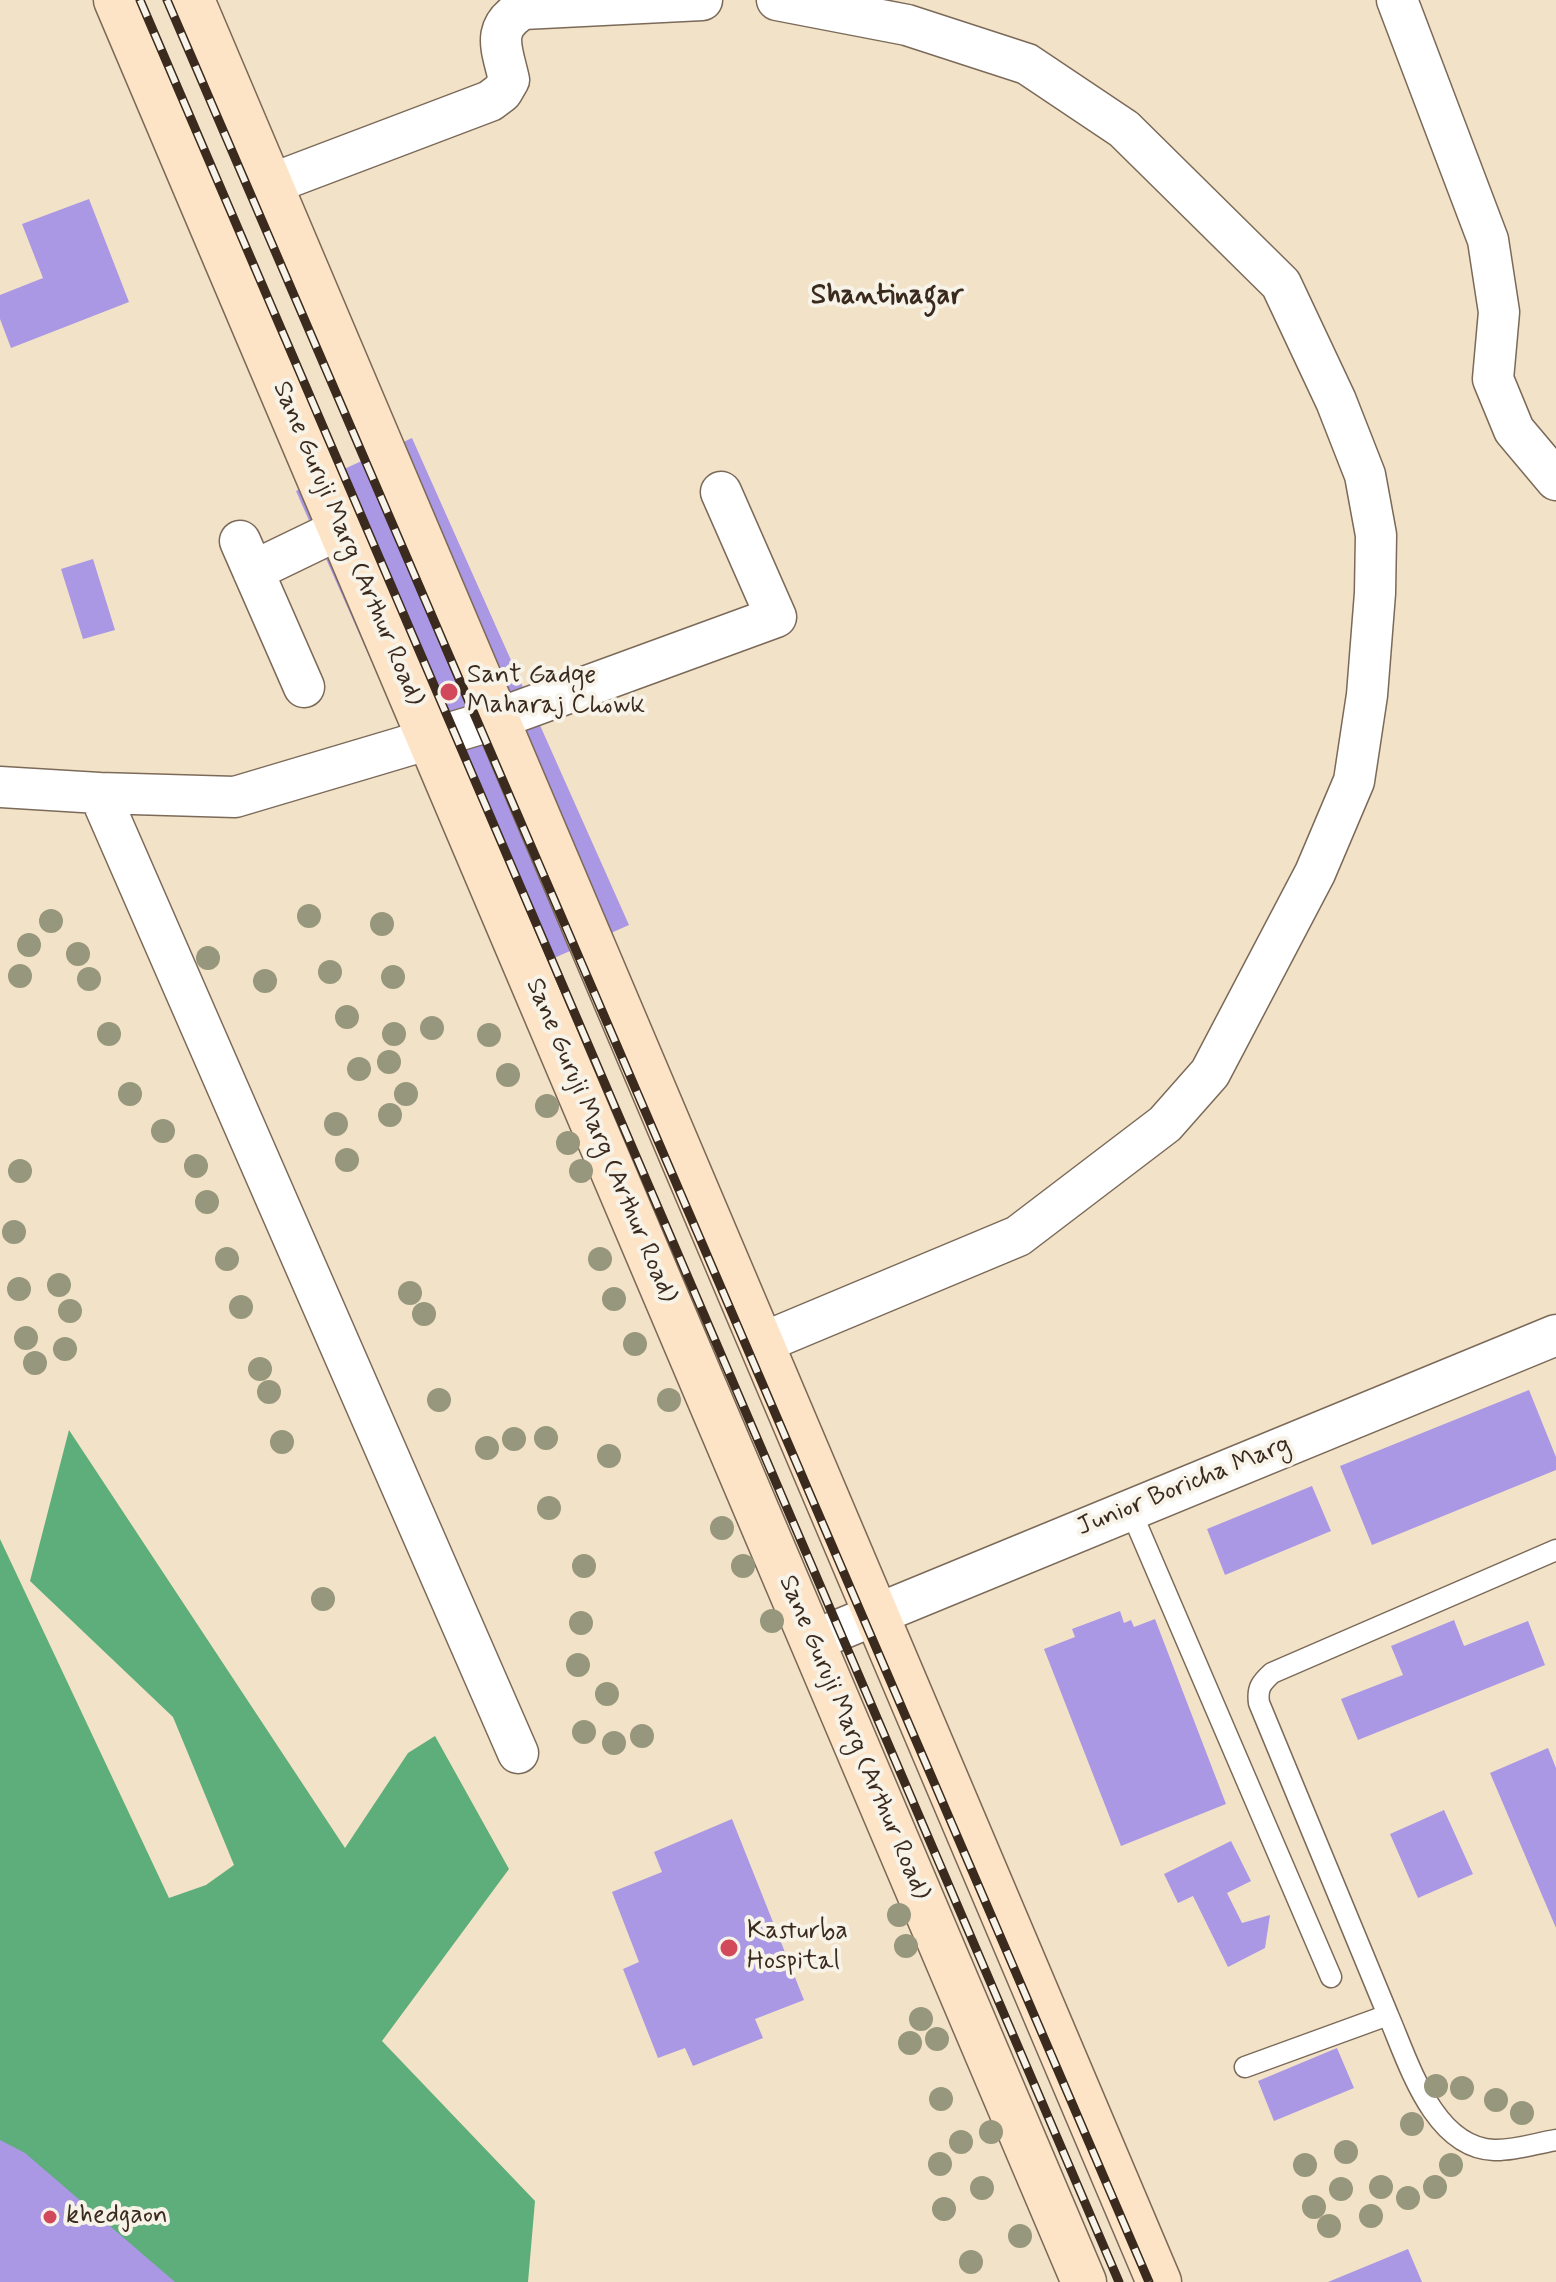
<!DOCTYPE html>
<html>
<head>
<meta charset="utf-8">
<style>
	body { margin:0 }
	canvas { display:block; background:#f2e2c7 }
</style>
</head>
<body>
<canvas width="1556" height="2282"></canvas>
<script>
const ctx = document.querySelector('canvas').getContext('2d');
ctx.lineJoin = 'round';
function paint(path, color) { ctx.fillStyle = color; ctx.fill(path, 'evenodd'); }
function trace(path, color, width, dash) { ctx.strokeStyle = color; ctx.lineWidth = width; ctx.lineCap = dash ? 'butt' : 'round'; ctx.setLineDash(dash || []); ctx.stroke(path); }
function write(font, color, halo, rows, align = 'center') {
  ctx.font = font + ' Mynerve,sans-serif'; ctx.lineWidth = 8; ctx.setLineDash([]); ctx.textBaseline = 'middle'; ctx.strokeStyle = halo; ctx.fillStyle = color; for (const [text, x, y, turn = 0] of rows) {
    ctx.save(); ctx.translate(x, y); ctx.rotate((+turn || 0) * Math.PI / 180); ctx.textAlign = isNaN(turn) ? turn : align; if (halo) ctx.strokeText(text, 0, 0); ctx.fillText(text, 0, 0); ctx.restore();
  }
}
paint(new Path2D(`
	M69 1430 345 1848 408 1753 435 1736 509 1869 382 2041 535 2201 528 2282H0V1539L169 1898 206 1885 234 1865 173 1717 30 1581Z`), '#5dae7a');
paint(new Path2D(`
	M89 199 129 302 11 348 0 319V295L43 278 22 224Z
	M412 438 629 925 511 977 296 491Z
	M93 559 115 630 83 639 61 569Z
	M1529 1390 1556 1457V1470L1372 1545 1340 1466Z
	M1312 1486 1331 1531 1225 1575 1207 1529Z
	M1120 1611 1124 1623 1131 1620 1134 1627 1155 1619 1226 1804 1121 1846 1044 1649 1075 1637 1072 1629Z
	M1454 1620 1464 1646 1528 1621 1545 1665 1358 1740 1341 1699 1403 1675 1391 1646Z
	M1548 1748 1556 1768V1928L1490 1773Z
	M1444 1810 1473 1874 1418 1898 1390 1834Z
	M732 1819 804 2000 755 2019 763 2038 693 2066 685 2048 658 2058 623 1969 639 1962 612 1892 662 1872 654 1852Z
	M1231 1841 1251 1881 1227 1893 1242 1923 1270 1915 1265 1948 1228 1967 1193 1896 1178 1903 1164 1874Z
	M1337 2048 1354 2088 1274 2121 1258 2081Z
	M0 2140 25 2153 175 2282H0Z
	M1408 2249 1422 2282H1328Z`), '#aa98e4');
const service = new Path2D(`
	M1130 1509 1331 1977
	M1388 2015C1408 2061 1433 2148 1494 2150 1514 2151 1537 2143 1556 2140
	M1245 2067 1388 2015 1259 1703C1257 1688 1261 1683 1272 1673L1556 1550`);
const minor = new Path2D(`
	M1397 0 1488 240 1499 312 1493 379 1514 430 1556 480
	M271 184 490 101 502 92 509 80C502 48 490 28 523 9L702 0
	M240 541 304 687
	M253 571 340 529
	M0 787 99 793
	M762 1343 1018 1236 1165 1124 1210 1073 1315 873 1354 781 1367 695 1375 593 1376 535 1365 475 1336 401 1281 284 1124 129 1027 64 907 25 777 0
	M812 1641 1556 1335
	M518 1753 99 793 235 797 497 719 776 617 721 492`);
const secondary = new Path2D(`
	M116 0 1084 2282
	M192 0 1159 2282`);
trace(service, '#7b6a59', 23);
trace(minor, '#7b6a59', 43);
trace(secondary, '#7b6a59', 47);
trace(service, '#fff', 20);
trace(minor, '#fff', 40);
trace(secondary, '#fee4c6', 44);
const rail = new Path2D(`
	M140 0 1119 2282
	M167 0 1149 2282`);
trace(rail, '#3b2a1e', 9);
trace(rail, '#f7f3e8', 6, [18]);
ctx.fillStyle = '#97977d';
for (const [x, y] of [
	[309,916],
	[51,921],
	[382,924],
	[29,945],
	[78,954],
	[208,958],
	[330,972],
	[20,976],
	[393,977],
	[89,979],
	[265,981],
	[347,1017],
	[432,1028],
	[109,1034],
	[394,1034],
	[489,1035],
	[389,1062],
	[359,1069],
	[508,1075],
	[130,1094],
	[406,1094],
	[547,1106],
	[390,1115],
	[336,1124],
	[163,1131],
	[568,1143],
	[347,1160],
	[196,1166],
	[20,1171],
	[581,1171],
	[207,1202],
	[14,1232],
	[227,1259],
	[600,1259],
	[59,1285],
	[19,1289],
	[410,1293],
	[614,1299],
	[241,1307],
	[70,1311],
	[424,1314],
	[26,1338],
	[635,1344],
	[65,1349],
	[35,1363],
	[260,1369],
	[269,1392],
	[439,1400],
	[669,1400],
	[546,1438],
	[514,1439],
	[282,1442],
	[487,1448],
	[609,1456],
	[549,1508],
	[722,1528],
	[584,1566],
	[743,1566],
	[323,1599],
	[772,1621],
	[581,1623],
	[578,1665],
	[607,1694],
	[584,1732],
	[642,1736],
	[614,1743],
	[899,1915],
	[906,1946],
	[921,2019],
	[937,2039],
	[910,2043],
	[1436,2086],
	[1462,2088],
	[941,2099],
	[1496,2100],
	[1522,2113],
	[1412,2124],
	[991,2132],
	[961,2142],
	[1346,2152],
	[940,2164],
	[1305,2165],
	[1451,2165],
	[1381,2187],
	[1435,2187],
	[982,2188],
	[1341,2189],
	[1408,2198],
	[1314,2207],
	[944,2209],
	[1371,2216],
	[1329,2226],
	[1020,2236],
	[971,2262]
]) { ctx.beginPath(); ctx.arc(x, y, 12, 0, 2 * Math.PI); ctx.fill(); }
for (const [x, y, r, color] of [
	[449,692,10,"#d1495b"],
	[729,1948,10,"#d1495b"],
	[50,2217,8,"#d1495b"]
]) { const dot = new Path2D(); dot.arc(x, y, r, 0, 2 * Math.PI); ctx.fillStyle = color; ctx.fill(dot); trace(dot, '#f7f3e8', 3); }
write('26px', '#3b2a1e', '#f7f3e8', [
	["Sane Guruji Marg (Arthur Road)",347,544,67],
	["Sane Guruji Marg (Arthur Road)",600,1141,67],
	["Junior Boricha Marg",1184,1487,-22],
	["Sane Guruji Marg (Arthur Road)",853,1738,67]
]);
write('26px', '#3b2a1e', '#f7f3e8', [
	["Sant Gadge",467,677],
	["Maharaj Chowk",467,707],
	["Kasturba",747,1933],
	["Hospital",747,1963],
	["khedgaon",66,2217]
], 'left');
write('bold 28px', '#3b2a1e', '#f7f3e8', [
	["Shantinagar",887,297]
]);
</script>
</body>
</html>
